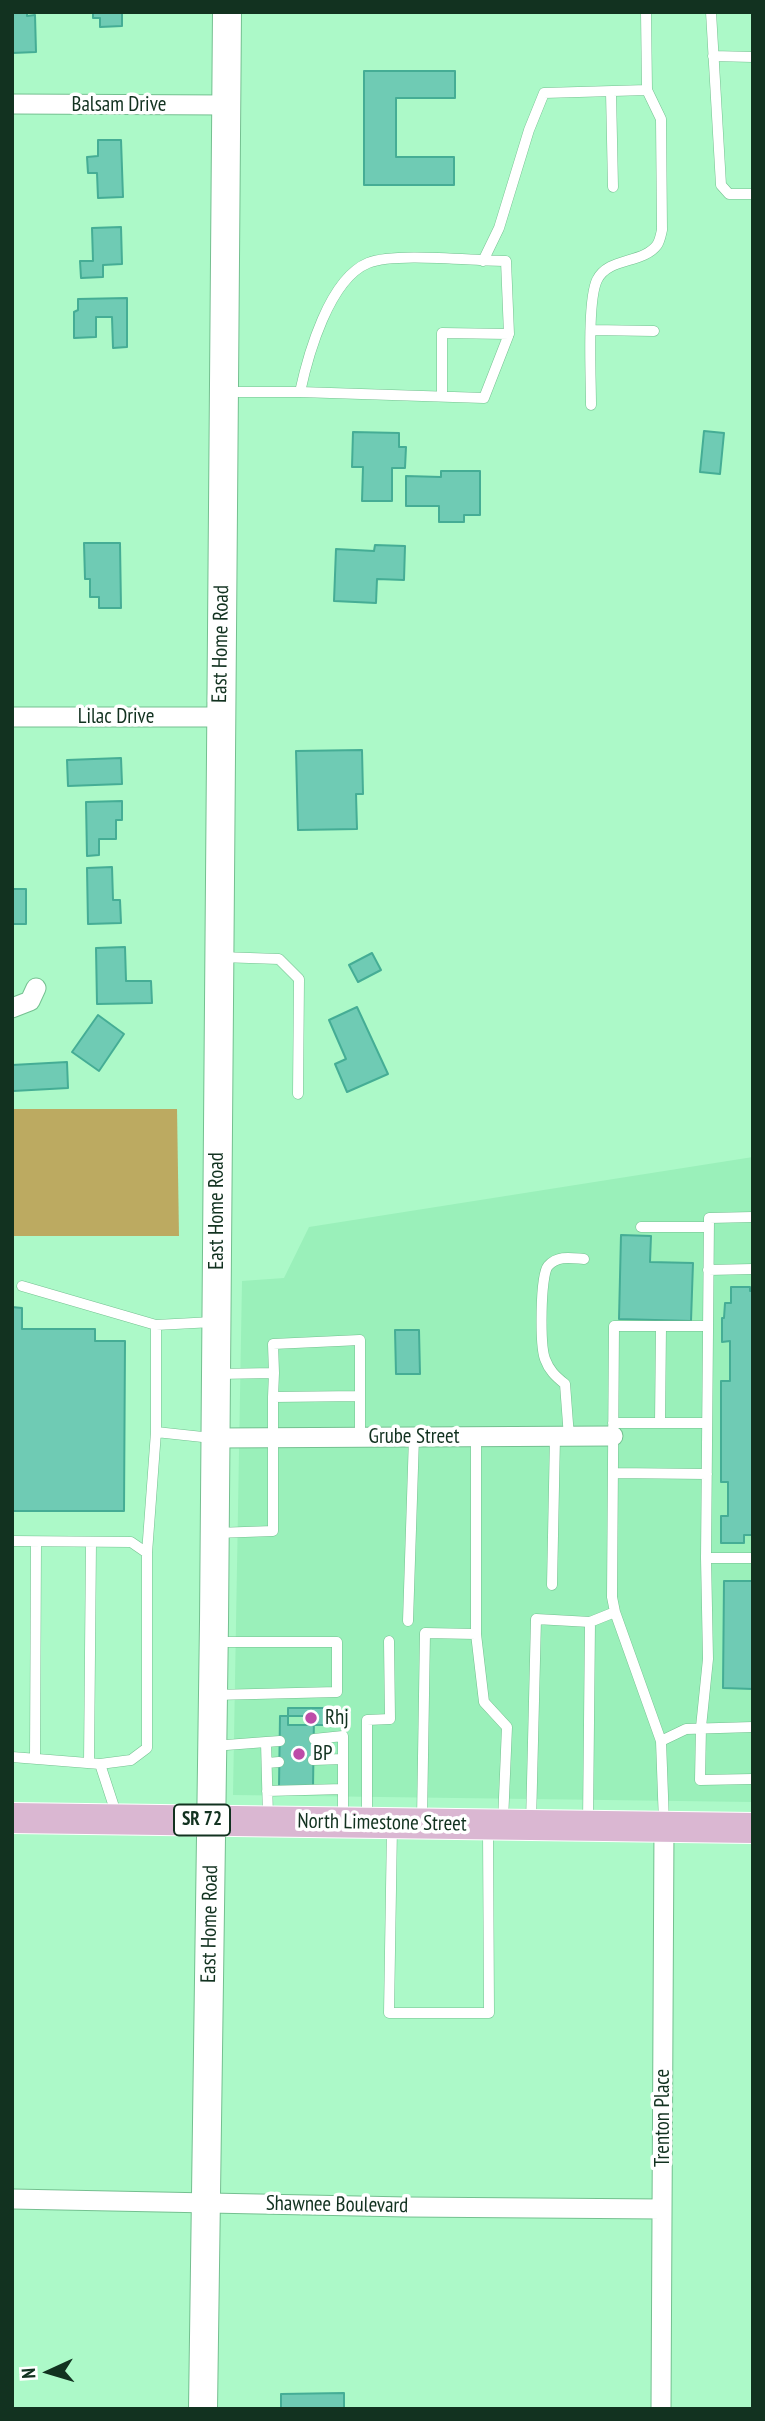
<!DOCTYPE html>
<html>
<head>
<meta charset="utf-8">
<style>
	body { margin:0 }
	#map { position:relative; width:765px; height:2421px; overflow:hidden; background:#acf9c8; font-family:"PT Sans Narrow",sans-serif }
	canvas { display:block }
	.frame { position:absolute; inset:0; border:14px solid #123220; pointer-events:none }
	.north { position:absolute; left:14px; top:2337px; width:70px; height:70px; -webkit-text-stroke:5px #fff; paint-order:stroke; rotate:266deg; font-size:19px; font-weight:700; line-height:28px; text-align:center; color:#123220 }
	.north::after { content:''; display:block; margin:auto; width:24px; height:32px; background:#123220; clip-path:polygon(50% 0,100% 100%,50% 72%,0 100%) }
</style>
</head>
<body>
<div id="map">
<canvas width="765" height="2421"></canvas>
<div class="frame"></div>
<div class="north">N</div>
</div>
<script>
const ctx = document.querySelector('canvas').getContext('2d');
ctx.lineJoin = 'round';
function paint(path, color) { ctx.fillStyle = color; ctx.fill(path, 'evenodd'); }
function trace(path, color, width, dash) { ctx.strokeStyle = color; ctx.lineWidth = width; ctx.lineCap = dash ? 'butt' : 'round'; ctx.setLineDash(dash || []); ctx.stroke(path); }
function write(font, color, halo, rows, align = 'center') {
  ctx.font = font + ' "PT Sans Narrow",sans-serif'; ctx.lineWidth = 7; ctx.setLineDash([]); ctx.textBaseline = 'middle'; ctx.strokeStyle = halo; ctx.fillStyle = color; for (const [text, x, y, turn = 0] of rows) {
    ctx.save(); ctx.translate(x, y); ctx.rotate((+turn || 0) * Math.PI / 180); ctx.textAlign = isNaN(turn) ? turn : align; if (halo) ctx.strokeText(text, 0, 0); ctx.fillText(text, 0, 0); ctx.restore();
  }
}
paint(new Path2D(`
	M753 1157V1802L233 1795 242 1281 284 1278 309 1227Z`), '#9af0ba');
paint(new Path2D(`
	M12 1109H177L179 1236H12Z`), '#bcaa61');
const building = new Path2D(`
	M12 12H27V16L35 15 36 52 12 53Z
	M93 12H122V26L100 27V18H93Z
	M364 71H455V98H396V157H454V185H364Z
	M98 140H121L123 197 98 198 97 173H88L87 157 98 156Z
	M121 227 122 264 103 265V277L81 278 80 261H93L92 228Z
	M127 298V347L113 348 112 317H96V337L74 338V312L78 310V299Z
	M704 431 724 433 720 474 700 472Z
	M353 432 399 433V447H406L405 468H392V501H362L363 467H352Z
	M441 471H480V515H464V522H439V506H406V476L441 477Z
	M84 543H120L121 608H99V597H90V579H85Z
	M375 545 405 546 404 580 377 579 376 603 334 601 336 549 374 551Z
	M362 750 363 794H356L357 829 298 830 296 751Z
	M121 758 122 784 68 786 67 760Z
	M122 801V820H116V839H99V855L87 856 86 802Z
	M112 867 113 900H120L121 923 88 924 87 868Z
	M12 889H26V924H12Z
	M125 947 126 981H151L152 1003 97 1004 96 948Z
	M372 953 381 970 358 982 349 965Z
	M357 1007 388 1074 347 1092 335 1064 346 1059 329 1020Z
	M98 1015 124 1034 99 1071 72 1052Z
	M67 1062 68 1088 13 1091 12 1065Z
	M621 1235 651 1236 650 1262 693 1263 691 1321 619 1319Z
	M731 1287H750V1291H753V1535H744V1543H721V1516H728V1482H721V1381H730V1341L722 1342V1318H724L725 1303H731Z
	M12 1307 22 1308V1329H95V1341H125L124 1511H12Z
	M395 1330H419L420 1374H396Z
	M724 1581H753V1689L723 1688Z
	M288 1708H333V1725H288Z
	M280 1716H314L313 1788 279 1787Z
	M344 2393V2409H281V2394Z`);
paint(building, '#6fcbb4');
trace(building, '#45ad95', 2);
const lane = new Path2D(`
	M711 12 721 185 729 194H753
	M713 56 753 57
	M611 92 613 187
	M483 261 499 228 529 130 544 93 647 90 646 12
	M592 330 654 331
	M226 392H300L484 398 509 334 506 261C473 261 396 252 368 263 329 279 308 355 300 392
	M442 396V333L509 334
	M591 405C591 377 587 301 597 280 608 257 643 264 657 245 660 241 661 234 662 230L661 119 647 90
	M220 957 279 959 299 979 298 1094
	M753 1217 709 1218 706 1558 708 1659 701 1727 700 1780 753 1779
	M641 1227H709
	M708 1270 753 1269
	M22 1286 156 1325
	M217 1374 274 1373 273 1344 360 1340V1396L273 1397 274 1373
	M360 1396V1437
	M613 1423H707
	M660 1423 661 1326
	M156 1432V1325L213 1322
	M476 1437V1634L484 1702 507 1727 503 1821
	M569 1437 565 1384C555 1376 549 1370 545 1359 540 1346 540 1276 548 1266 558 1255 571 1258 584 1259
	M613 1473 707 1474
	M216 1533 273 1531V1397
	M12 1541 131 1542 147 1553V1748L131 1760 100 1764 12 1757
	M147 1553 156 1432 212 1438
	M706 1558H753
	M552 1585 555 1437
	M408 1621 414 1437
	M590 1622 615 1612
	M214 1695 337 1692V1642H218
	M314 1739 343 1736V1818
	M661 1741 686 1729 753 1727
	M266 1742 280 1741
	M213 1746 266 1742 268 1817
	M35 1759 36 1542
	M313 1760 343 1759
	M89 1763 91 1542
	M267 1763 279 1762
	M100 1764 117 1816
	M267 1791 343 1789
	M367 1819V1720L390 1719 389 1641
	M422 1819 425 1633 476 1634
	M531 1823 536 1619 590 1622 588 1822
	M664 1823 661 1741 615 1612 612 1597 614 1326H707
	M392 1827 389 2013H489L488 1829`);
const street = new Path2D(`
	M12 104 226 105
	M12 717H221
	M12 1008 30 1001 36 988
	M216 1438 613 1436
	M12 2199 407 2207 662 2209
	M661 2409 664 1827`);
const secondary = new Path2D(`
	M203 2409 214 1622 227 12`);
const primary = new Path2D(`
	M12 1818 753 1828`);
trace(lane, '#74c090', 11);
trace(street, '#74c090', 21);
trace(secondary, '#74c090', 30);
trace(primary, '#fff', 32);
trace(lane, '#fff', 10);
trace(street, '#fff', 19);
trace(secondary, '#fff', 28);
trace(primary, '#dab7d2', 30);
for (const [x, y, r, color] of [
	[311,1718,7,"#bd4ca8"],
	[299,1754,7,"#bd4ca8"]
]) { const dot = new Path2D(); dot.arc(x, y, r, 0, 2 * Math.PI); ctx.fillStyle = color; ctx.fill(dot); trace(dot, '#fff', 2.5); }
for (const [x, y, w] of [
	[202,1820,56]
]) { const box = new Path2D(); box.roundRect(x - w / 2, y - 15.5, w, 31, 5); ctx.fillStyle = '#fff'; ctx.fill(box); trace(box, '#123220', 2); }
write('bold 19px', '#123220', null, [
	["SR 72",202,1820]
]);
write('21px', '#123220', '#fff', [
	["Balsam Drive",119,105],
	["East Home Road",221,644,-89],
	["Lilac Drive",116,717],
	["East Home Road",217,1211,-90],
	["Grube Street",414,1437],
	["North Limestone Street",382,1823,1],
	["East Home Road",210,1924,-89],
	["Trenton Place",663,2118,-90],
	["Shawnee Boulevard",337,2205,1]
]);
write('21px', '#123220', '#fff', [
	["Rhj",325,1718],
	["BP",313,1754]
], 'left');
</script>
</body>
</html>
